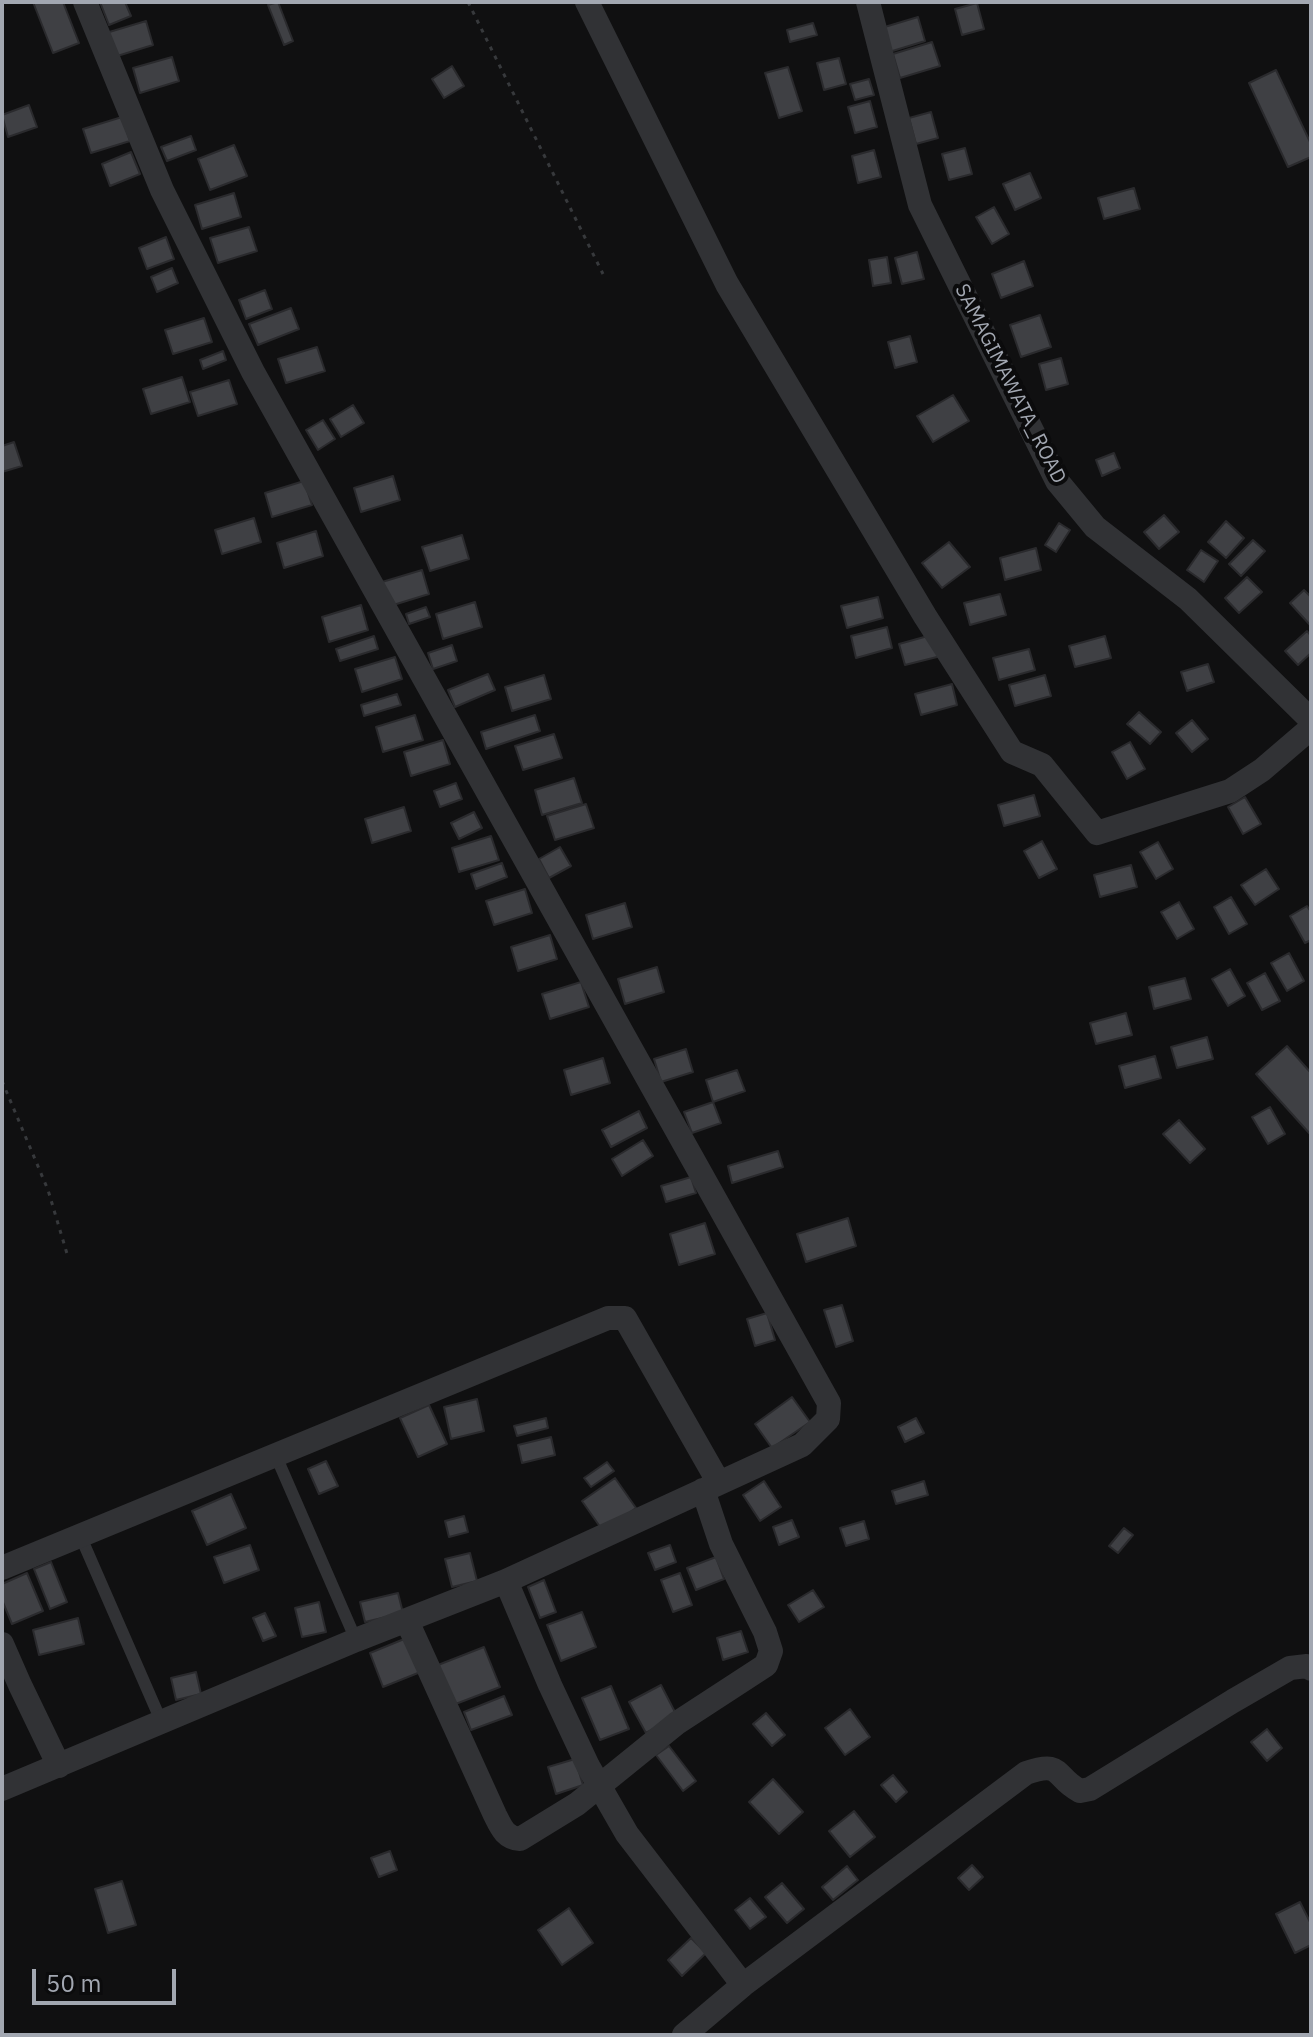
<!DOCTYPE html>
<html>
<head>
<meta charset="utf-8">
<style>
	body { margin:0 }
	#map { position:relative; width:1313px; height:2037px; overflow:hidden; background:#101011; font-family:"IBM Plex Sans",sans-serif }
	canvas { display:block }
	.frame { position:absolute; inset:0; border:4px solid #a2a7b1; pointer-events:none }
	.scale { position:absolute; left:32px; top:1969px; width:144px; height:36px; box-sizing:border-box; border:4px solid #a2a7b1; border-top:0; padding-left:10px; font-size:24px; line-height:28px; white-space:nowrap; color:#a2a7b1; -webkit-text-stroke:6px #0b0b0c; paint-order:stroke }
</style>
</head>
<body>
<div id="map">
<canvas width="1313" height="2037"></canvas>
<div class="frame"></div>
<div class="scale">50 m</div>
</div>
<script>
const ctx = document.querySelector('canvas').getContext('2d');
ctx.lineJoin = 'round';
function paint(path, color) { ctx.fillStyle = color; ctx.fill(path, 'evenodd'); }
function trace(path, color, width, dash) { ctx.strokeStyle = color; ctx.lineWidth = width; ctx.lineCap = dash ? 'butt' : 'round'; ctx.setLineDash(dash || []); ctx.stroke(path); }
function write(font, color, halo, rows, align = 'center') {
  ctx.font = font + ' "IBM Plex Sans",sans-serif'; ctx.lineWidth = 8; ctx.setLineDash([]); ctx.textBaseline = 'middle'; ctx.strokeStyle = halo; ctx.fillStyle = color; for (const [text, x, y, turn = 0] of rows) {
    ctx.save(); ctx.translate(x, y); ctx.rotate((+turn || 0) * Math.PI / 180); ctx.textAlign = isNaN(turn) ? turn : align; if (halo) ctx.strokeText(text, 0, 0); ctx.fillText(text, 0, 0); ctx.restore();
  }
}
const building = new Path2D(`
	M33 2H63L79 43 53 53Z
	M100 2H125L131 16 109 25Z
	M278 2 293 41 284 45 268 5Z
	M977 3 984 29 962 35 955 9Z
	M918 17 925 41 886 53 878 29Z
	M146 21 153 45 114 57 106 33Z
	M813 23 817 35 790 42 787 30Z
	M932 42 940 66 900 78 893 54Z
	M172 57 179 81 140 93 133 68Z
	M839 58 846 84 824 90 817 63Z
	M452 66 464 86 444 98 432 79Z
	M788 67 802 111 779 118 765 73Z
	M1276 70 1311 144V157L1288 167 1249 83Z
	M869 79 874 95 855 100 850 84Z
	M870 101 877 127 855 133 848 107Z
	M29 105 37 127 8 137 2 115Z
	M931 112 938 138 916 144 909 118Z
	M122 117 130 141 91 153 83 129Z
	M191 136 196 150 167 161 161 147Z
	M234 145 247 176 210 190 198 159Z
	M965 148 972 174 949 180 942 154Z
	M874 150 881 177 858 183 852 156Z
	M131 152 140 174 110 186 102 164Z
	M1030 173 1041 198 1015 210 1003 184Z
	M1134 188 1140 209 1104 219 1098 198Z
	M234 193 241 217 202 229 195 205Z
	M994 207 1009 234 992 244 976 217Z
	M249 227 257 251 218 263 210 238Z
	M166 237 174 259 147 269 139 248Z
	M917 252 924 279 902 284 895 258Z
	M887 257 891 283 873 286 869 260Z
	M1024 261 1033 286 1001 298 992 274Z
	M172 268 178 283 157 292 151 277Z
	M265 290 272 309 246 319 239 300Z
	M291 308 299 329 258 345 249 324Z
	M1040 315 1051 347 1021 357 1010 325Z
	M204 318 212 342 173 354 165 330Z
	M910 336 917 362 895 368 888 342Z
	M317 347 325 371 286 383 278 359Z
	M223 351 226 360 203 369 200 360Z
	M1061 358 1068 384 1046 390 1039 364Z
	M182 377 190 402 151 414 143 389Z
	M229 380 237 404 198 416 190 392Z
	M953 395 969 421 933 442 917 416Z
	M353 405 364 423 341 437 330 419Z
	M323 420 335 439 318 450 306 430Z
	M14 442 22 466 2 472V446Z
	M1114 453 1120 468 1102 476 1096 460Z
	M393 476 400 500 361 512 354 488Z
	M304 481 312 505 272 517 265 493Z
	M1164 515 1179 532 1159 549 1144 532Z
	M254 518 261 542 222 554 215 530Z
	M1226 521 1244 538 1226 558 1208 542Z
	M1059 523 1070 530 1056 552 1045 545Z
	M316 531 323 556 284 568 277 543Z
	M462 535 469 559 430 571 422 547Z
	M1253 540 1265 551 1241 576 1229 564Z
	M949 542 970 567 942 588 922 563Z
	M1036 548 1041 570 1005 580 1000 558Z
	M1201 550 1218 561 1204 582 1187 570Z
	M422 570 429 594 390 606 382 582Z
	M1247 577 1262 592 1239 613 1225 598Z
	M1304 590 1311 597V626L1290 603Z
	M1000 594 1006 615 970 625 964 603Z
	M878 597 883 618 847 628 841 606Z
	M475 602 482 627 443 639 436 614Z
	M361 605 368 630 329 642 322 617Z
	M426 607 430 617 409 624 406 614Z
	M887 627 892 648 856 658 851 636Z
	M1307 631 1311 636V653L1298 665 1285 651Z
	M935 634 941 656 905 665 899 644Z
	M374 636 378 649 340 661 336 649Z
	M1105 636 1111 658 1075 667 1069 646Z
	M452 645 457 661 433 669 428 653Z
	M1029 649 1035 670 999 680 993 658Z
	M395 657 402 679 362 692 355 669Z
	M1208 664 1214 682 1187 691 1181 672Z
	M488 674 495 690 455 707 448 690Z
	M544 675 551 699 512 711 505 687Z
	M1045 675 1051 696 1015 706 1009 685Z
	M952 684 957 705 921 715 915 694Z
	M397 694 401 705 364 716 361 705Z
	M1139 712 1161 732 1150 744 1127 724Z
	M415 715 423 740 383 752 376 727Z
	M535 715 540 731 486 749 481 732Z
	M1192 720 1208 739 1192 752 1176 733Z
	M554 734 562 758 523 770 515 746Z
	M443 740 450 764 411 776 404 752Z
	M1130 742 1145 769 1127 779 1112 752Z
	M574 778 582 803 542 815 535 790Z
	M456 783 462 799 440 807 434 791Z
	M1034 795 1040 816 1004 826 998 805Z
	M1245 797 1261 824 1243 834 1228 807Z
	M586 804 594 828 555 840 547 816Z
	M404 807 411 831 372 843 365 819Z
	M474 812 482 828 459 839 451 823Z
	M491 836 499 860 459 872 452 848Z
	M1042 841 1057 869 1039 878 1024 851Z
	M1158 842 1173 869 1156 879 1140 852Z
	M560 847 571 866 549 878 539 859Z
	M502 863 507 877 476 889 471 874Z
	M1131 865 1137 887 1100 897 1094 875Z
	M1266 869 1279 889 1255 905 1241 885Z
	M525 889 532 913 494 925 486 901Z
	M1231 897 1247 924 1229 934 1214 907Z
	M1179 902 1194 929 1177 939 1161 912Z
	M625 903 632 927 593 939 586 915Z
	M1307 906 1311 912V940L1305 943 1290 916Z
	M550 935 557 959 518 971 511 947Z
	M1289 953 1304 981 1287 991 1271 963Z
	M657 967 664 992 625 1004 618 979Z
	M1230 969 1245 996 1228 1006 1212 979Z
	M1265 973 1280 1001 1262 1010 1247 983Z
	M1185 978 1191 999 1154 1009 1149 987Z
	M581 982 589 1007 550 1019 542 994Z
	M1126 1013 1132 1035 1096 1044 1090 1023Z
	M1207 1037 1213 1059 1177 1068 1171 1047Z
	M1287 1046 1311 1073V1133L1310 1134 1256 1074Z
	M686 1049 693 1072 661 1082 654 1059Z
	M1155 1056 1161 1078 1125 1088 1119 1066Z
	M603 1058 610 1083 571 1095 564 1070Z
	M737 1070 745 1091 713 1102 706 1080Z
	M713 1102 721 1123 692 1133 684 1112Z
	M1270 1107 1285 1134 1268 1144 1252 1117Z
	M639 1111 647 1128 611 1147 602 1130Z
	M1179 1120 1205 1149 1190 1163 1163 1134Z
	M643 1140 653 1156 622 1176 612 1159Z
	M778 1151 783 1167 732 1183 728 1166Z
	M691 1177 696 1193 666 1202 661 1186Z
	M848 1218 856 1246 806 1262 797 1234Z
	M705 1223 715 1254 679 1265 670 1234Z
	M842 1305 853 1341 836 1347 824 1310Z
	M767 1313 775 1340 755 1346 747 1319Z
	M792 1397 810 1422 772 1448 755 1424Z
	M477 1399 484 1431 451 1439 444 1407Z
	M429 1405 447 1444 418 1457 400 1418Z
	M546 1418 548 1428 517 1436 514 1426Z
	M916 1418 924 1433 905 1442 898 1427Z
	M551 1437 555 1455 522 1463 518 1445Z
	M326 1461 338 1486 319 1494 308 1469Z
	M607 1462 614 1471 591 1487 584 1478Z
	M615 1478 636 1508 603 1531 582 1501Z
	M764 1481 781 1507 760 1521 743 1495Z
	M924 1481 928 1495 896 1504 892 1491Z
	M231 1494 246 1528 207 1545 192 1511Z
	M464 1516 468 1532 449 1537 445 1521Z
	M792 1520 799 1537 779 1545 773 1527Z
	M864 1521 869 1539 846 1546 840 1528Z
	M1124 1528 1133 1535 1118 1553 1109 1546Z
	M250 1545 259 1570 224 1583 214 1557Z
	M670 1545 676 1562 655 1570 648 1553Z
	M470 1553 477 1581 452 1587 445 1559Z
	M716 1557 724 1579 696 1590 687 1568Z
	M51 1562 67 1602 50 1609 34 1569Z
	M27 1573 43 1611 12 1624 2 1600V1584Z
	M680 1573 692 1605 673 1612 661 1580Z
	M544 1580 556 1612 540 1618 528 1587Z
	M813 1590 824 1607 799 1622 788 1605Z
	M398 1593 403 1613 365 1622 360 1602Z
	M319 1602 326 1632 302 1637 295 1608Z
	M582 1612 596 1647 561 1661 547 1625Z
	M265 1613 276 1636 263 1641 253 1618Z
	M78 1618 84 1644 39 1655 33 1630Z
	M741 1631 748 1652 723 1660 717 1638Z
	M409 1637 423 1671 383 1687 370 1653Z
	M484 1647 500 1687 453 1705 438 1665Z
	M196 1672 201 1694 176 1700 171 1678Z
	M661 1685 677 1716 646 1733 629 1702Z
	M611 1686 629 1729 600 1740 582 1698Z
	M504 1696 512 1715 471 1730 464 1712Z
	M850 1709 870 1737 845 1755 825 1728Z
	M766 1713 785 1735 772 1746 753 1724Z
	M1267 1729 1282 1748 1267 1761 1251 1742Z
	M669 1746 696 1781 683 1791 656 1755Z
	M575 1759 583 1785 556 1794 548 1767Z
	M893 1775 907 1792 896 1802 881 1785Z
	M773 1779 803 1812 779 1834 749 1802Z
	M854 1811 875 1837 850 1857 829 1831Z
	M390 1851 397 1870 379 1877 371 1858Z
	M972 1865 983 1877 969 1890 958 1878Z
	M847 1866 858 1880 833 1900 822 1887Z
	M122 1881 136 1925 108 1933 95 1889Z
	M782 1883 804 1909 787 1923 765 1897Z
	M750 1898 766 1917 750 1929 735 1910Z
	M1300 1902 1311 1924V1945L1295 1953 1276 1914Z
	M569 1908 593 1943 562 1965 538 1930Z
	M691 1938 706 1953 682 1976 668 1960Z`);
paint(building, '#3f4044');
trace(building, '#2a2a2d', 2);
trace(new Path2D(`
	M468 2 603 274
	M2 1081 48 1190 68 1257`), '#37393c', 3, [4, 6]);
trace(new Path2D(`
	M276 1456 356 1640
	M80 1535 162 1723`), '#313235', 12);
trace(new Path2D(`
	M587 2 727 284 925 616 1012 752 1042 765 1097 833 1230 791 1262 770 1311 728
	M868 2 920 205 1057 481 1095 527 1188 599 1311 720
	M2 1568 608 1318H625L719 1483
	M506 1581 550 1685 588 1766 627 1834 743 1985
	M407 1621 495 1815C501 1827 505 1838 520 1839L577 1804 677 1723 766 1665 771 1651 765 1632 721 1544 703 1490
	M2 1644 20 1685 59 1766
	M2 1789 356 1640 506 1581 802 1445 828 1419 829 1403 253 372 162 190 85 2
	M684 2035 743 1985 1026 1773C1064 1760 1053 1777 1080 1791L1090 1789 1233 1701 1290 1668 1307 1666 1311 1669`), '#313235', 24);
write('20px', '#a2a7b1', '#0b0b0c', [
	["SAMAGIMAWATA_ROAD",1010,384,63]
]);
</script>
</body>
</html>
